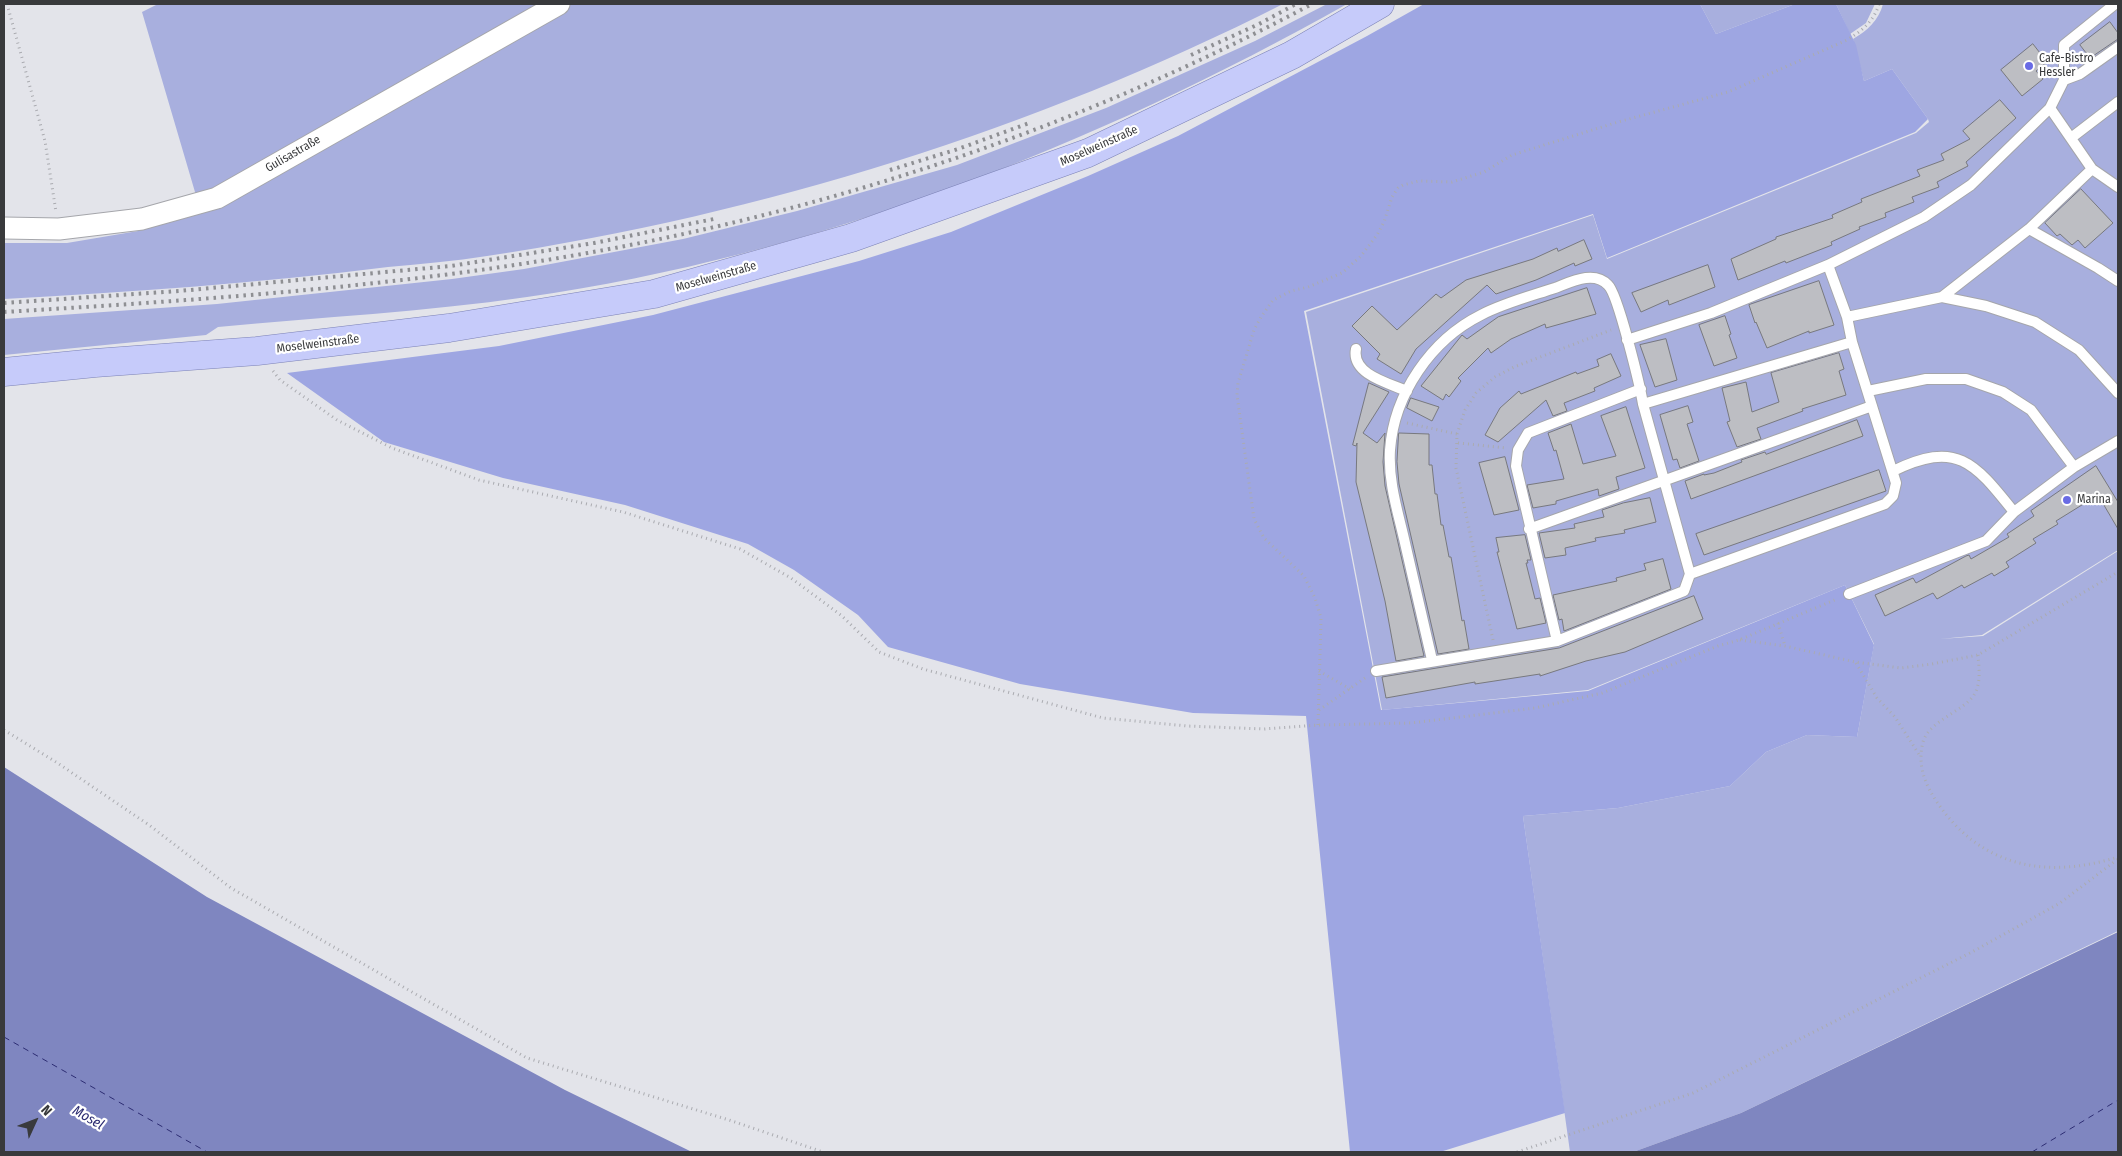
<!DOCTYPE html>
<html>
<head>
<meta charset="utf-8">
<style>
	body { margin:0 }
	#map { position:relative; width:2122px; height:1156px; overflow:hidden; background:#e3e4ea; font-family:"Fira Sans Condensed",sans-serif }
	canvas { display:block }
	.frame { position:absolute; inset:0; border:5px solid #393a3c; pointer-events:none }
	.north { position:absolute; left:10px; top:1096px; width:50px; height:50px; -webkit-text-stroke:4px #fff; paint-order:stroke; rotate:47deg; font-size:14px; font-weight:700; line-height:20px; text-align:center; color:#393a3c }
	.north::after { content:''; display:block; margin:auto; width:18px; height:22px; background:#393a3c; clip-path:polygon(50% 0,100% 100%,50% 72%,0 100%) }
</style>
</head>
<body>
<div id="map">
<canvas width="2122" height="1156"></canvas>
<div class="frame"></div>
<div class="north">N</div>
</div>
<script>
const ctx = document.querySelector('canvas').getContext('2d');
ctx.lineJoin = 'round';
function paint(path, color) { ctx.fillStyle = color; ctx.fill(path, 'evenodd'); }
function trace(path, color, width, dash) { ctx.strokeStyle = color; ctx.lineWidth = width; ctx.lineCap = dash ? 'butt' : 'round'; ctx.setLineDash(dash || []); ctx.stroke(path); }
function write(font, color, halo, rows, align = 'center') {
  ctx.font = font + ' "Fira Sans Condensed",sans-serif'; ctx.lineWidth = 4.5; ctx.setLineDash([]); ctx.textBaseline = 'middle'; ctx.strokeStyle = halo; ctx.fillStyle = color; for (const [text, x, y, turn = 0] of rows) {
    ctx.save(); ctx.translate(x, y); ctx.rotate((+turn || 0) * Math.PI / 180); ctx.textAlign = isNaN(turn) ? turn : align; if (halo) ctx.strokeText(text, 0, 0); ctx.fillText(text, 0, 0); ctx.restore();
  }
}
paint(new Path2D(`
	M158 4H1283C1034 130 764 214 487 256 455 261 421 264 388 267 260 283 132 292 4 299V243H67L138 231 200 209 142 12Z
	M1327 4H1347C1095 146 814 256 527 297 425 312 321 317 218 327L206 335 4 355V319L217 304 452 279 524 269 683 239 797 211 957 165 1106 108 1255 41Z
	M1700 4H1795L1716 34Z
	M1836 4H1875L1866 23 1850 34Z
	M1883 4H2118V550L1982 635 1940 639 1983 636 2118 551V931L1741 1113 1633 1152H1570L1523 816 1618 808 1730 786 1766 752 1807 735 1857 737 1874 644 1845 585 1588 690 1382 710 1306 312 1593 215 1607 259 1916 133 1929 122 1928 119 1892 69 1864 81 1853 39C1867 31 1879 20 1883 4Z`), '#a8afde');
paint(new Path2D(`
	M1424 4H1700L1716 34 1795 4H1836L1856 45 1864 81 1892 69 1928 119 1915 132 1607 258 1593 214 1304 311 1381 710 1588 691 1845 585 1874 645 1857 737 1807 735 1766 752 1730 786 1618 808 1523 816 1565 1113 1440 1152H1350L1306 716 1193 713 1020 684 888 647 858 615 794 570 748 544 625 505 503 478 384 442 287 373 499 346 653 315 859 261 951 232 1088 176 1178 136 1367 36Z`), '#9ea6e2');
paint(new Path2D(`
	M4 767 207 897 565 1090 692 1152H4Z
	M2118 932V1152H1633L1741 1113Z`), '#7f86c0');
trace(new Path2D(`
	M4 1037 207 1152
	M2032 1152 2118 1100`), '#2d2d73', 1, [6, 5]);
const building = new Path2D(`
	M2110 22 2118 33V39L2090 58 2080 45Z
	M2033 44 2047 62 2036 71 2043 79 2022 96 2001 70Z
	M2000 100 2016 118 1966 162 1968 166 1937 182 1939 187 1912 197 1914 202 1885 213 1886 217 1859 227 1860 229 1831 242 1832 245 1786 263 1785 261 1738 280 1731 259 1776 239V237L1833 218 1832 215 1862 202 1861 199 1920 176 1917 170 1944 160 1941 154 1970 139 1963 131Z
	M2081 189 2113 223 2085 248 2078 240 2072 245 2060 234 2057 236 2045 223Z
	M1584 240 1592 259 1575 266 1574 263 1536 280 1496 294 1487 285 1416 349 1401 374 1377 359 1380 354 1352 326 1372 306 1397 330 1436 294 1441 298 1466 280 1533 259 1557 248 1558 251Z
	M1708 265 1715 287 1669 305 1668 300 1641 312 1632 293Z
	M1819 281 1834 325 1809 333V331L1767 348 1756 322 1755 323 1749 305Z
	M1587 288 1596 314 1546 328 1545 324 1511 339 1491 353 1488 348 1458 378 1461 381 1449 397 1446 394 1443 400 1421 386 1462 335 1467 339 1498 317Z
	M1725 316 1731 334 1729 335 1737 358 1714 366 1699 325Z
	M1666 339 1677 380 1655 387 1640 345Z
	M1839 353 1844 369 1839 371 1846 395 1802 409 1803 411 1757 428 1761 439 1737 447 1727 422 1730 421 1722 388 1746 382 1752 412 1779 402 1771 373Z
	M1611 354 1621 376 1594 388 1595 391 1564 403 1567 411 1553 416 1546 400 1498 442 1485 435 1500 408 1519 391 1521 394 1576 372 1577 374 1599 366 1597 360Z
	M1369 383 1389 392 1363 433 1377 443 1385 433 1383 462 1385 486 1424 656 1396 661 1385 601 1356 482 1357 443 1356 446 1353 445Z
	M1411 398 1439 407 1432 421 1407 408Z
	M1688 406 1693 422 1687 424 1699 461 1680 468 1677 459 1673 460 1660 415Z
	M1626 407 1645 468 1616 477 1619 489 1599 496 1598 489 1556 501V504L1533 508 1527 485 1564 479 1556 450 1554 451 1548 433 1571 424 1583 464 1616 456 1601 416Z
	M1857 420 1863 436 1691 499 1685 481 1704 474V475L1714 473 1742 462 1741 460 1765 452 1766 454Z
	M1399 433 1429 434V465H1432L1435 494H1437L1441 525H1443L1449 557H1451L1462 621 1464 620 1469 649 1438 654 1399 484 1397 462Z
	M1505 457 1519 510 1494 515 1479 463Z
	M2096 466 2118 502V529L2098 495 2056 521 2058 524 2033 539 2036 543 2006 562 2009 567 1994 576 1992 573 1964 588 1962 585 1937 599 1933 593 1885 616 1875 595 1913 578 1916 583 1966 556 1969 555 1971 559 2009 537 2007 534 2034 516 2031 511Z
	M1879 470 1886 491 1704 555 1696 534Z
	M1650 498 1656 522 1624 530 1625 533 1595 538 1596 541 1565 548 1566 555 1545 558 1539 533 1575 528 1574 524 1604 517 1602 510 1623 503Z
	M1525 535 1531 560H1527L1528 563H1526L1535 599 1540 598 1546 623 1517 629 1497 552H1499L1496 538Z
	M1663 559 1671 589 1564 631 1562 619 1559 620 1553 595 1617 581 1616 578 1646 570 1644 564Z
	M1694 596 1703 619 1625 652 1586 661 1540 676V674L1475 684V682L1386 698 1382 677 1559 648Z`);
paint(building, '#bdbec3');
trace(building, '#78797e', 1);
const service = new Path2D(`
	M2064 80V45L2115 4
	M2050 108 2092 169 2118 187
	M2071 138 2118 102
	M2029 229 2098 268 2118 281
	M1942 297 2029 229 2092 169
	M1847 317 1942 297 1986 306 2035 322 2079 350 2118 393
	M1627 340 1711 313 1828 265 1924 217 1971 185 2050 108 2064 80 2080 74 2118 47
	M1356 349C1351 374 1388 383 1407 391
	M1868 391 1926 379H1966L2003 392 2031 410 2074 467
	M1643 404 1852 342
	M1893 471C1957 440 1974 462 2014 512
	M1529 529 1872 406
	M1849 594 1986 541 2014 512 2074 467 2118 441
	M1557 641 1516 466 1518 450 1528 433 1641 389
	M1432 660C1423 621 1414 582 1405 543 1398 512 1388 482 1390 450 1394 394 1431 340 1481 315 1504 303 1531 296 1555 288 1571 282 1594 270 1608 285 1618 294 1640 386 1643 404L1690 574
	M1376 671 1557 641 1684 591 1690 574 1885 504 1893 496 1896 483 1852 342 1847 317 1828 265`);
const minor = new Path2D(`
	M4 228 59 229 142 219 217 198 559 4`);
const primary = new Path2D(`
	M4 372 95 363 257 351 449 328 654 294 851 238 1088 153 1292 55 1380 4`);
trace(service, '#a5a6ab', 12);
trace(minor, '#a5a6ab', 23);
trace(primary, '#7c82b6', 29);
trace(new Path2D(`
	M7 4 45 141 56 212
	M273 371 280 380 337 420 392 448 479 480 623 512 740 549 791 578 842 616 879 652 923 669 1103 718 1187 726 1264 729 1318 725 1411 723 1535 708 1602 693 1718 646 1739 640 1837 599
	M1407 423 1457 434
	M1458 443 1507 448
	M1778 623 1785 646
	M1493 640 1456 468 1457 434 1465 410 1476 393 1495 377 1514 367 1611 330
	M1740 640 1785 646 1855 662 1901 668 1932 664 1978 655 2118 572
	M1978 655C1979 667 1981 682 1975 693 1966 711 1929 720 1923 742 1917 766 1925 785 1939 805 1983 868 2048 879 2118 857
	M1856 663 1877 698 1895 717 1920 756
	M1319 671 1350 689
	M1319 710 1365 678
	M1318 725 1321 618 1315 598 1304 576 1264 538 1254 519 1237 395 1238 383 1254 330 1261 317 1273 300 1291 291 1308 287 1342 273 1361 256 1377 235 1384 222 1392 197 1398 188 1403 185 1419 181 1452 182 1484 172 1512 155 1618 122 1728 92 1847 40C1862 31 1874 21 1879 4
	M4 730 56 762 149 825 231 888 527 1058 729 1120 823 1152
	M1517 1152 1693 1093 1972 952 2060 903 2118 859`), '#aaabb0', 3, [1, 4]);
trace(service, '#fff', 10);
trace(minor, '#fff', 21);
trace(primary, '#c6cbfa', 28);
trace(new Path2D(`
	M1191 55 1259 24 1296 4
	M890 170 958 149 1032 122
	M4 303 179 291 451 266 594 243 714 219
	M4 312C201 300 399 287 593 252 843 207 1089 123 1312 4`), '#8e8f93', 4, [2.5, 5]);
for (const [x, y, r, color] of [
	[2029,66,5,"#696be5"],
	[2067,500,5,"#696be5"]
]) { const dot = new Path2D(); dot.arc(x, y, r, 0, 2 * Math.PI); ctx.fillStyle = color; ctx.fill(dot); trace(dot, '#fff', 2); }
write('12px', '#393a3c', '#fff', [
	["Cafe-Bistro",2039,59],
	["Hessler",2039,73],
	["Marina",2077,500]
], 'left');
write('12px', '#393a3c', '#fff', [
	["Moselweinstraße",1099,146,-24],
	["Gulisastraße",293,154,-30],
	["Moselweinstraße",716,277,-16],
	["Moselweinstraße",318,344,-7]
]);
write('italic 14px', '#2d2d73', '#fff', [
	["Mosel",88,1118,30]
]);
</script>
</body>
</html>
